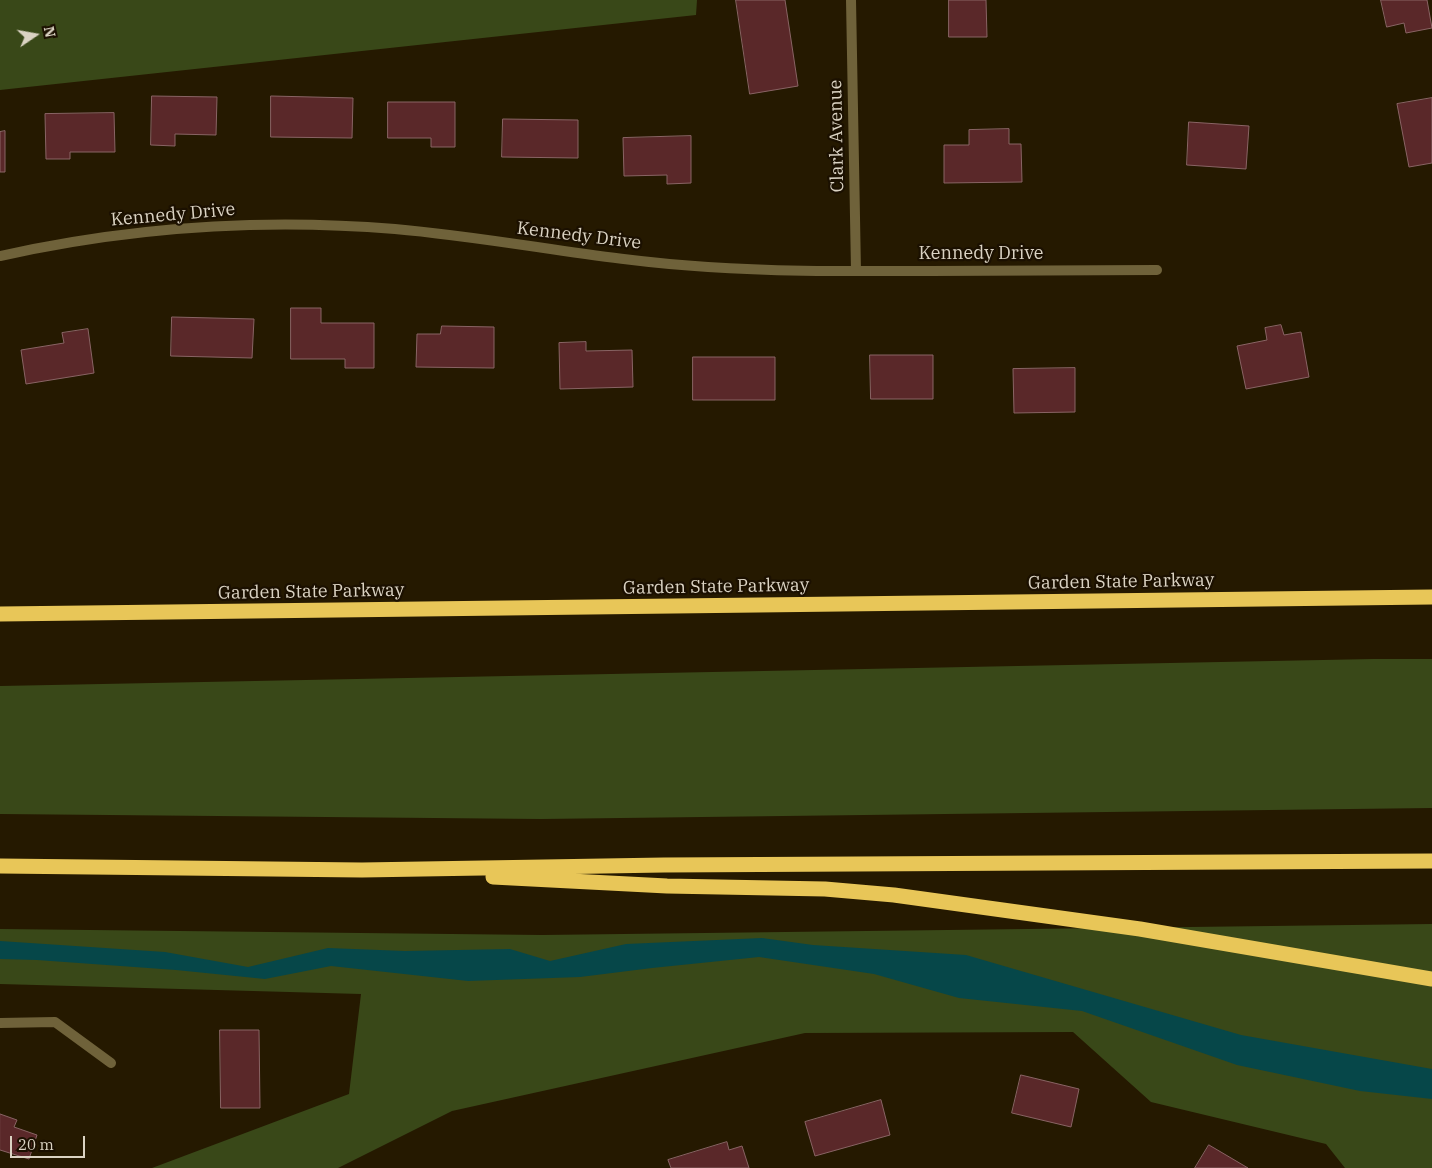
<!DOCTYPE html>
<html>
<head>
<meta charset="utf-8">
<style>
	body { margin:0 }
	#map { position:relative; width:1432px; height:1168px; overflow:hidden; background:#251900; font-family:"IBM Plex Serif",serif }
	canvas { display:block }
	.north { position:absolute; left:10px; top:10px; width:50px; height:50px; -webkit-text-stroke:4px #1b1000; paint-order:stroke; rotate:78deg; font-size:14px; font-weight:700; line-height:20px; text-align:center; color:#dbd3c3 }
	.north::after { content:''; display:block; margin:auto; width:18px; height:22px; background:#dbd3c3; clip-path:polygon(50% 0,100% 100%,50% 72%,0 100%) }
	.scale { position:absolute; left:10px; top:1136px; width:75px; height:22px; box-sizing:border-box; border:2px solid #dbd3c3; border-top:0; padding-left:6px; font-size:15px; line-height:18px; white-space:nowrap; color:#dbd3c3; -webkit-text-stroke:4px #1b1000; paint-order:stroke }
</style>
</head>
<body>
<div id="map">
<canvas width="1432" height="1168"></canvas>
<div class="north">N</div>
<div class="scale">20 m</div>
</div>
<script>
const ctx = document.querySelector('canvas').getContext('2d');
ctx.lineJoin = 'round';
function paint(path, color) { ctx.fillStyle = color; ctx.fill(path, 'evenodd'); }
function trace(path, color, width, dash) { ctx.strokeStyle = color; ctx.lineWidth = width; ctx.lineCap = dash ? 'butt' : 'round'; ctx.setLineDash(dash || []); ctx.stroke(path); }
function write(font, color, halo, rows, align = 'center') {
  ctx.font = font + ' "IBM Plex Serif",serif'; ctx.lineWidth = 4.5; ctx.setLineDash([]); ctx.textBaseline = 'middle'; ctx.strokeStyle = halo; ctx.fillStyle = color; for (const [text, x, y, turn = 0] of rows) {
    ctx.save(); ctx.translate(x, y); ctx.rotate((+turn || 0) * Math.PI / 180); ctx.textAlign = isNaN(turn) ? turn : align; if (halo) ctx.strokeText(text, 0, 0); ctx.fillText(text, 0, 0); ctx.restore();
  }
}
paint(new Path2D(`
	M0 0H697L696 15 0 90Z
	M1373 659H1432V808L541 819 0 814V686Z
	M1432 924V1168H1345L1326 1144 1151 1102 1073 1032 805 1033 452 1111 338 1168H152L349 1094 361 994 0 984V929L542 935Z`), '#394818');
paint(new Path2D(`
	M762 938 813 945 966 955 1241 1035 1432 1069V1099L1360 1091 1237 1065 1082 1011 959 998 874 974 759 957 652 968 580 977 468 981 331 966 265 979 176 970 37 960 0 959V941L165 952 248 967 328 948 405 951 510 949 550 961 626 944Z`), '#064749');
const building = new Path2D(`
	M736 0H785L798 86 750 94Z
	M949 0H986L987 37H949Z
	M1381 0H1427L1432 28 1406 33 1404 23 1387 27Z
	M152 96 217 97 216 135 175 134V146L151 145Z
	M271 96 353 98 352 138 271 137Z
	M1432 98V163L1409 167 1397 104Z
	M388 102H455V147H431V138H388Z
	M114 113 115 152H70V159H46L45 114Z
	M503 119 578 120V158L502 157Z
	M1189 122 1249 126 1246 169 1187 165Z
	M1009 129V144H1021L1022 182 944 183V145H969V130Z
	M5 131V172H0V132Z
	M691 136V183L667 184V175L624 176 623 138Z
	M291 308H321V323H374V368H345V359H291Z
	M172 317 254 319 252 358 171 356Z
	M1281 325 1284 335 1301 332 1309 377 1246 389 1237 346 1267 340 1265 328Z
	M442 326 494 327V368L416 367 417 334H440Z
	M88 329 94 373 26 384 21 350 64 343 62 333Z
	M586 342V351L632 350 633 387 560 389 559 343Z
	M870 355H933V399H871Z
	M693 357H775V400H693Z
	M1075 368V412L1014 413 1013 369Z
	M220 1030H259L260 1108H221Z
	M1021 1075 1079 1089 1071 1127 1012 1113Z
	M881 1100 890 1135 815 1156 805 1122Z
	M0 1114 17 1120 14 1127 37 1135 29 1159 0 1150Z
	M727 1142 729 1150 742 1146 749 1168H671L668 1160Z
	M1209 1145 1248 1168H1195Z`);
paint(building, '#5a2829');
trace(building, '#896464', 1);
trace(new Path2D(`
	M851 0 856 271
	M0 256C130 227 262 218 395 229 499 238 603 261 708 267 782 272 856 271 930 271 1005 270 1081 270 1157 270
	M0 1023 55 1022 111 1063`), '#6f623a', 10);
trace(new Path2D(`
	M0 614 1432 597
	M0 866 362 870 664 865 1432 861
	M493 877 667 886 825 889 894 895 1140 929 1432 979`), '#e8c658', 15);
write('18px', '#dbd3c3', '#1b1000', [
	["Clark Avenue",837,136,-91],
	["Kennedy Drive",173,215,-5],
	["Kennedy Drive",579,236,7],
	["Kennedy Drive",981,254],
	["Garden State Parkway",1121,582,-1],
	["Garden State Parkway",716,587,-1],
	["Garden State Parkway",311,592,-1]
]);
</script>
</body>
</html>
